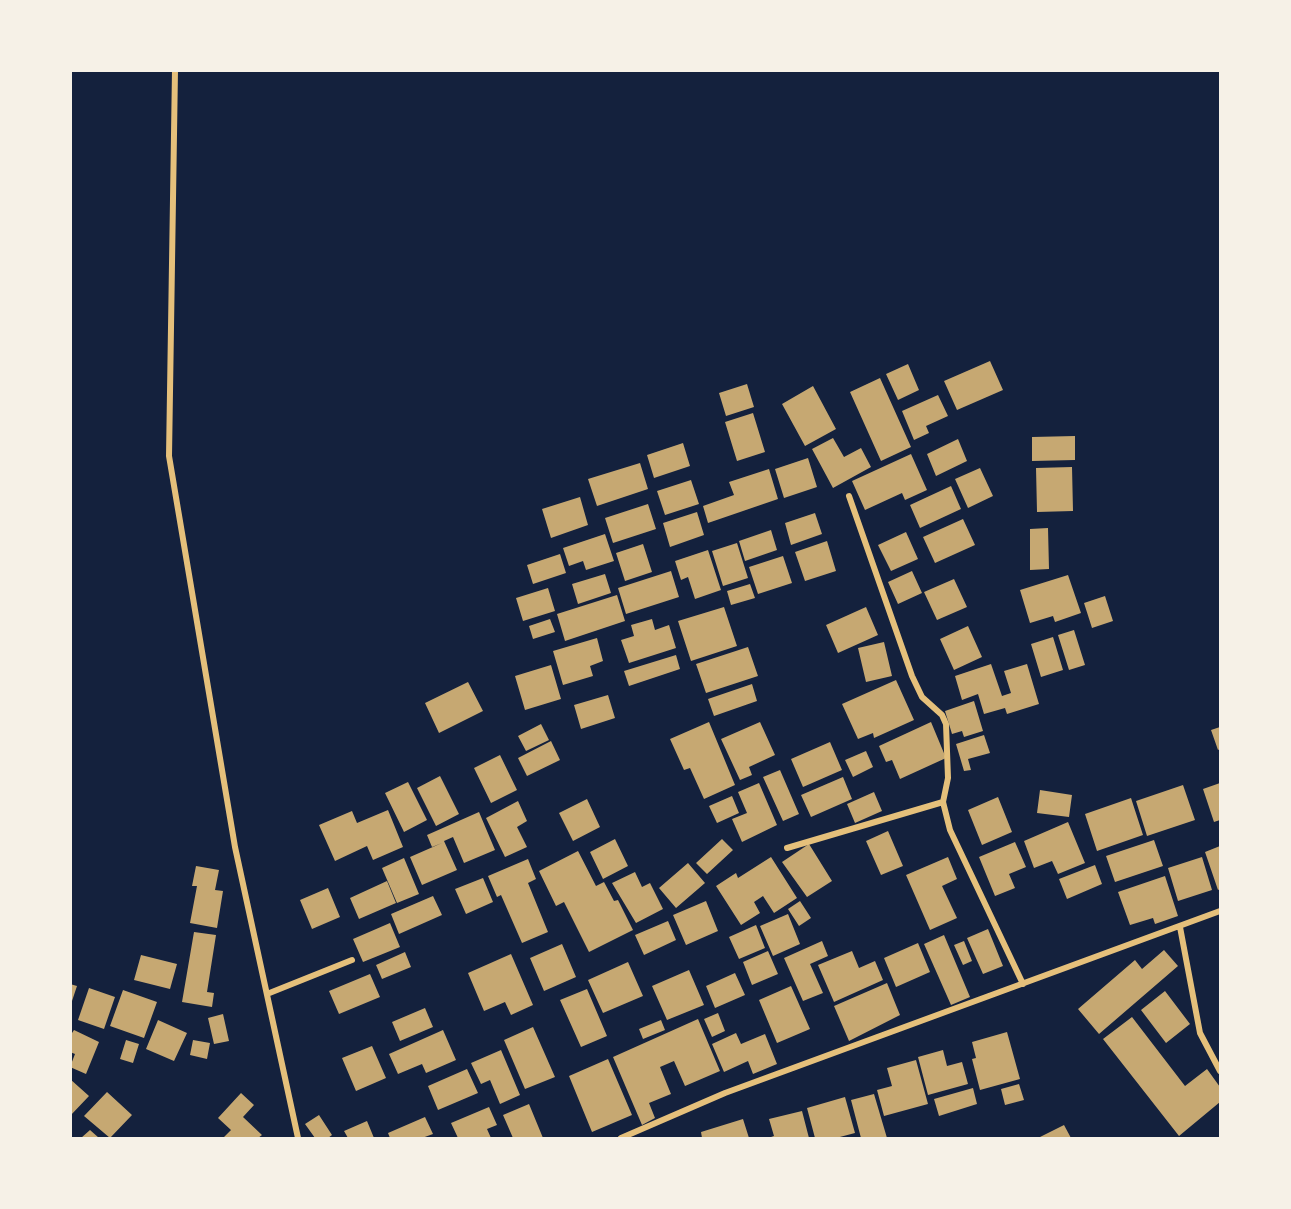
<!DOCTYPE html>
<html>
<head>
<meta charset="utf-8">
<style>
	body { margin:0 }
	#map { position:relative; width:1291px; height:1209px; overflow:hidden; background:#14213d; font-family:Montserrat,sans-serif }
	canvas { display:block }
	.frame { position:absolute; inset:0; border:72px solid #f6f1e7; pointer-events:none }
</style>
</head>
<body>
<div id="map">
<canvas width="1291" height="1209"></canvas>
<div class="frame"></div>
</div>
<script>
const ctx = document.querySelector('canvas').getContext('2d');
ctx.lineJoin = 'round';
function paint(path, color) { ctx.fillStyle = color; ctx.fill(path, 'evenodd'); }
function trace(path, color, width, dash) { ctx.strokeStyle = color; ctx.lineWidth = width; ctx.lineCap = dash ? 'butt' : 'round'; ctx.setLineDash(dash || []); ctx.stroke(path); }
paint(new Path2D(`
	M990 361 1003 390 957 410 944 381Z
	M908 364 919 390 898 400 886 374Z
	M880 378 911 447 881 461 850 392Z
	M747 384 754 407 726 416 719 393Z
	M813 386 836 429 805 446 782 404Z
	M938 395 948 416 926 426 929 433 914 440 902 411Z
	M753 413 765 452 737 461 725 422Z
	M1075 436V460L1032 461V437Z
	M833 438 844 457 861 448 871 467 833 488 812 449Z
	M958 439 967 461 936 476 927 454Z
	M683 443 690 466 654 478 647 455Z
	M911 454 927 490 905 500 902 493 865 510 852 481Z
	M808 458 817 487 784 498 775 469Z
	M640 463 648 489 597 506 588 479Z
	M1072 467 1073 511 1037 512 1036 468Z
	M980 468 993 496 968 508 955 479Z
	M769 469 778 499 708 523 703 506 734 495 729 482Z
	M691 480 699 504 665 515 657 491Z
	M951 486 961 509 920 528 910 505Z
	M580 497 588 525 551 538 542 509Z
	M648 504 656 529 613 543 605 518Z
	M697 512 704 535 670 547 663 523Z
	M815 513 822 534 791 545 785 523Z
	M963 519 975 545 935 563 923 537Z
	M1048 528 1049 569 1030 570V529Z
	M771 530 777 550 745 561 739 541Z
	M906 532 918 559 891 571 878 545Z
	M605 534 614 561 586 570 583 561 569 566 563 548Z
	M827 541 836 571 805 581 795 552Z
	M737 543 748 578 723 586 712 551Z
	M643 544 652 572 625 581 616 553Z
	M708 550 721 590 695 599 688 577 681 580 675 561Z
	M560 554 566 573 533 584 527 565Z
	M783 556 792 583 758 594 749 567Z
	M671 571 679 597 626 614 618 588Z
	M912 571 922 593 898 604 888 582Z
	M605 574 611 593 578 604 572 584Z
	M1068 575 1081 613 1055 622 1053 616 1030 623 1020 590Z
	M954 579 967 607 937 620 924 592Z
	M750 584 755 598 731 605 727 591Z
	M548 588 555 611 523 621 516 598Z
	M617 595 625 621 565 641 557 614Z
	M1105 596 1113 621 1092 628 1084 603Z
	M724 607 737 646 691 661 678 621Z
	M866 607 878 635 838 653 826 625Z
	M550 619 555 632 533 639 529 626Z
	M652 619 655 630 669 625 676 648 629 663 621 640 634 636 631 625Z
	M968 626 982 657 954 670 940 639Z
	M1074 630 1085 665 1069 670 1058 635Z
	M1053 637 1063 670 1041 677 1031 644Z
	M597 638 603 661 590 666 593 676 563 685 553 651Z
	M884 642 892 676 866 682 858 648Z
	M748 647 758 676 706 693 696 664Z
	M676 655 680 669 629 686 624 671Z
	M991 664 1002 696 1011 693 1004 671 1027 664 1039 704 1007 714 1005 708 984 714 978 694 962 700 955 676Z
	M551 665 561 699 525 710 515 676Z
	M896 680 914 720 874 738 873 733 858 739 842 704Z
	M468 682 483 711 439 733 425 703Z
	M752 684 757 701 714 716 708 699Z
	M608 695 615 718 581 729 574 705Z
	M974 701 983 731 964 737 962 731 952 734 945 711Z
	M709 722 735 785 704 799 690 768 684 770 670 739Z
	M760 722 775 755 749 767 752 775 740 780 721 739Z
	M931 722 946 758 900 779 892 760 886 762 879 746Z
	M541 724 549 740 526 751 518 736Z
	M1220 727V749L1218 750 1211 730Z
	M984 735 990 753 968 759 971 770 964 771 956 744Z
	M551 741 560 760 527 776 518 758Z
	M830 742 842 770 803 787 791 759Z
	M866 751 873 767 853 777 845 760Z
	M500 755 517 790 491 803 474 768Z
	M780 770 799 814 783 821 763 777Z
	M440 776 459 814 436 826 417 788Z
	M843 777 852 799 811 817 801 795Z
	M408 782 427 820 404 832 385 793Z
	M759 783 777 825 742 842 732 819 747 813 738 792Z
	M1220 783V820L1214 822 1203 789Z
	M1183 785 1195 820 1147 836 1136 801Z
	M1040 790 1072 795 1069 817 1037 813Z
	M874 792 882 811 855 823 847 804Z
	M732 796 739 813 717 823 709 806Z
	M998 797 1012 832 982 845 968 810Z
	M1131 798 1143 835 1097 851 1085 814Z
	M587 799 600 827 573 841 559 813Z
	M518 801 527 821 517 827 527 847 505 857 486 818Z
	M388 810 403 847 373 860 367 846 335 861 319 825 352 811 357 823Z
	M479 812 495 850 464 863 453 837 444 841 457 870 422 885 410 857 442 843 432 847 427 835Z
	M1068 822 1085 863 1058 874 1052 861 1034 868 1024 841Z
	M888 831 903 866 881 875 866 841Z
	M615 839 628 866 603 879 590 852Z
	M722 839 733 850 707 874 696 863Z
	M1154 840 1163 866 1115 882 1106 856Z
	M1015 842 1026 867 1009 874 1015 888 995 896 979 857Z
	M809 844 832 881 807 897 782 862Z
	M1220 846V889L1218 890 1205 852Z
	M578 851 596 886 604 882 614 901 618 900 633 930 589 952 564 902 556 906 539 871Z
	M771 857 797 898 774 913 763 896 754 902 760 913 741 925 716 886 736 873 738 878Z
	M948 857 957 879 942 886 957 918 930 930 906 875Z
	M1202 857 1212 890 1178 901 1168 868Z
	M404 858 419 894 397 903 382 868Z
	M528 859 536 879 528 883 548 932 522 943 501 895 497 897 488 876Z
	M688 863 705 883 676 908 659 888Z
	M1095 865 1102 884 1067 899 1059 879Z
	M196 866 219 870 215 890 223 891 217 928 190 923 197 886H192Z
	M635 872 642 887 650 883 663 909 636 923 612 883Z
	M1165 876 1178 916 1155 924 1153 918 1130 925 1118 892Z
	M483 878 493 902 466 914 455 889Z
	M387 881 396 903 359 919 350 898Z
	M328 888 340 917 312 929 300 900Z
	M433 896 442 915 399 934 391 914Z
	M706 901 718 931 686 945 673 915Z
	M800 901 811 918 799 926 788 909Z
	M788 914 800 944 773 956 760 926Z
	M668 921 676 940 644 955 635 935Z
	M390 923 400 947 363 962 353 939Z
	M756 925 765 948 739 959 729 937Z
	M988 929 1003 966 983 974 967 938Z
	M194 932 216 935 207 992 214 993 212 1007 182 1002Z
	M944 935 970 997 951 1005 924 944Z
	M822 941 828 956 810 964 823 993 803 1001 784 958Z
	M964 941 972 961 963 965 954 945Z
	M918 943 930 972 896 987 884 958Z
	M562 944 576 977 544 991 530 958Z
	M1164 950 1178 966 1099 1034 1078 1009 1135 960 1142 969Z
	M768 951 778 974 752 985 743 962Z
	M852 951 859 968 875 961 883 980 834 1002 818 965Z
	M405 952 411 967 382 979 376 965Z
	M511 954 533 1005 511 1015 505 1002 484 1011 468 973Z
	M141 955 177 964 170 989 134 980Z
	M628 962 643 996 603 1013 588 980Z
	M689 970 704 1005 667 1020 652 986Z
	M735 973 745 995 715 1008 706 986Z
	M370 974 380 997 339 1014 329 991Z
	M887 983 900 1015 849 1041 834 1006Z
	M70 984 77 986 71 1004H70Z
	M791 986 810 1029 777 1043 759 1000Z
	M89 988 115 997 104 1029 78 1020Z
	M587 989 607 1036 581 1047 560 1000Z
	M123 990 157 1002 144 1038 110 1026Z
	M1165 991 1190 1024 1166 1043 1141 1010Z
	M425 1008 433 1027 400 1041 392 1022Z
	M718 1013 725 1031 712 1037 704 1019Z
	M223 1014 229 1041 214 1044 208 1018Z
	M1132 1017 1185 1086 1207 1069 1220 1087V1102L1179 1136 1103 1039Z
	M698 1019 720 1071 685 1086 674 1061 660 1067 671 1094 649 1103 655 1118 642 1125 613 1057Z
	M158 1020 187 1033 174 1061 146 1049Z
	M661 1020 665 1030 643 1039 639 1029Z
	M533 1027 555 1077 525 1089 504 1040Z
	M74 1030 99 1042 86 1074 70 1067 75 1054 70 1052V1036Z
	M443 1030 456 1060 426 1073 422 1064 398 1074 389 1054Z
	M1007 1032 1020 1079 980 1090 972 1059 976 1058 972 1042Z
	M736 1033 741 1044 765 1034 777 1064 753 1074 748 1061 724 1072 712 1044Z
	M126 1040 139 1044 133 1063 120 1059Z
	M193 1040 210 1043 207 1059 190 1055Z
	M372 1046 386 1078 356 1091 342 1058Z
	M501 1050 520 1095 500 1104 490 1080 481 1084 471 1063Z
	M943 1050 947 1066 962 1062 968 1084 928 1095 918 1057Z
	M608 1059 632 1115 592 1132 569 1076Z
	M916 1060 928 1104 884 1116 877 1090 892 1086 887 1068Z
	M467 1069 478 1093 438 1110 428 1086Z
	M70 1079 89 1096 70 1116Z
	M1019 1084 1024 1100 1005 1105 1001 1089Z
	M973 1088 977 1104 939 1116 934 1099Z
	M107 1092 132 1115 110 1138 84 1116Z
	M241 1093 254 1105 243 1117 262 1135 258 1138H223L238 1123 231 1130 218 1118Z
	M874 1094 887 1138H861L851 1100Z
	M845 1097 855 1133 836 1138H815L807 1108Z
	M529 1104 543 1138H513L503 1115Z
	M489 1107 497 1125 487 1129 491 1138H458L451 1123Z
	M802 1111 809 1138H768L774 1136 769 1119Z
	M319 1115 332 1135 328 1138H315L305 1124Z
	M425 1117 433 1134 422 1138H390L388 1133Z
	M743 1119 749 1138H702L701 1132Z
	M367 1121 374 1138H348L344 1131Z
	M1064 1125 1071 1138H1038Z
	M90 1130 99 1138H81Z`), '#c6a872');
trace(new Path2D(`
	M175 70 169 456 235 847 298 1138
	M849 496 912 676 922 697 942 715 946 724 948 778 943 802 950 830 1023 984
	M787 848 943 802
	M1180 927 1200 1033 1220 1071
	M267 994 352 960
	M621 1138 725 1093 1220 911`), '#e5c07b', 6);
</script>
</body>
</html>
